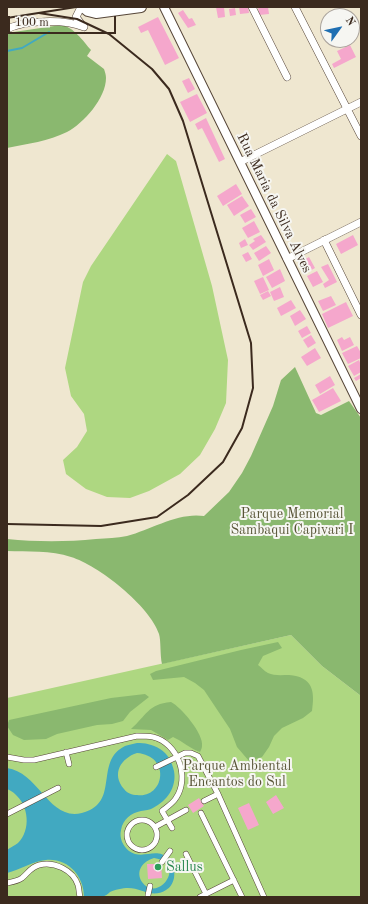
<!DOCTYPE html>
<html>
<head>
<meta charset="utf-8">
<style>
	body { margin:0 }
	#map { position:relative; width:368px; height:904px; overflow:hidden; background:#efe7d0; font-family:"Old Standard TT",serif }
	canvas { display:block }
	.frame { position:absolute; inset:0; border:8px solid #3b2a1e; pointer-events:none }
	.north { position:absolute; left:320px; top:8px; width:40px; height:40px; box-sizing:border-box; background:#f6f6f2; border:1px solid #aba49d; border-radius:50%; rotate:57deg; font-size:11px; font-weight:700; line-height:16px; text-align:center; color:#3b2a1e }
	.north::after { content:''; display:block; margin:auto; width:14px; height:18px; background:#1f6fb2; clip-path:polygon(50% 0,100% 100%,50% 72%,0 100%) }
	.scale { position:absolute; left:8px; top:16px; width:108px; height:18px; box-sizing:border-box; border:2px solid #3b2a1e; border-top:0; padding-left:5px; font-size:12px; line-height:14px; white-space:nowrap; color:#3b2a1e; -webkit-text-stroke:3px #f6f6f2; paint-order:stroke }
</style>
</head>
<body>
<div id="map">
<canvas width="368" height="904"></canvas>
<div class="frame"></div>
<div class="north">N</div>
<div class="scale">100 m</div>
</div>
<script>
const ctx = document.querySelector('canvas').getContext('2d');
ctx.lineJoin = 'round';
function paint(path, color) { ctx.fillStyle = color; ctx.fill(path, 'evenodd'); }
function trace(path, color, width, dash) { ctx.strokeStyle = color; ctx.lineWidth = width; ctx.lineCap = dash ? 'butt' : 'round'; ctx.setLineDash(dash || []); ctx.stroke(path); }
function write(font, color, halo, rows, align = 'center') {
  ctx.font = font + ' "Old Standard TT",serif'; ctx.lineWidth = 4; ctx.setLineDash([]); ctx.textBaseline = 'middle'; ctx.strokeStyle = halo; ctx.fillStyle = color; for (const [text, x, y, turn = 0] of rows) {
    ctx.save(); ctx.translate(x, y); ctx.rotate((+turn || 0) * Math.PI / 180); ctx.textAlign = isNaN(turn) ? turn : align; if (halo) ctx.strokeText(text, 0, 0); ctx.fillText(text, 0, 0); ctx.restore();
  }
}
paint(new Path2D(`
	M167 154 176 161 212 286 228 360 226 403 215 429 200 455 180 474 149 491 130 498 107 497 86 489 66 474 63 460 77 447 87 431 84 414 71 396 65 368 83 282 91 266Z
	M291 635 322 666 361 696V897H7V698Z`), '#aed781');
paint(new Path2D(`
	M61 25C74 27 83 41 91 50L87 56 104 69C105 72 106 75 106 78 106 98 84 123 67 132 49 141 27 144 7 148V33Z
	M295 367 316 413 321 415 349 401 361 418V696L322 666 291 635 162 664C160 656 161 640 159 634 150 606 98 565 71 557 51 550 27 552 7 551V539C36 542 67 542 96 539 107 538 117 538 127 536 152 529 179 512 204 516L229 492 242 473 251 456 273 406 281 380Z
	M278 642 282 648 263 656 258 665C261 667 264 671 268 673 274 676 282 675 289 675 313 677 315 691 312 711L303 718 282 728 274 736 269 747 262 757 249 761 237 747 230 729 204 690 195 683 184 677 153 680 150 674 156 671 241 650Z
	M145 694 149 697 130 712 123 721 112 724 97 725 57 734 46 739 24 740 13 735 7 726 9 720 111 698Z
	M171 702C181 707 204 734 202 746 202 748 201 750 200 752 191 749 182 741 173 737L168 740 151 730 131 729C146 716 148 704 171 702Z`), '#8ab86f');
paint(new Path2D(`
	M137 743C145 743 152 744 160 749 168 754 172 762 174 771 177 787 167 801 153 808 150 810 145 810 141 811 131 813 123 819 121 830 119 838 123 846 129 851 143 861 156 846 169 859 174 864 175 871 174 878 173 883 170 888 166 890 152 899 142 888 128 888 123 888 114 890 110 892 108 894 105 896 102 897 97 898 90 897 84 897 84 876 68 858 46 860 33 861 20 870 7 873V850C10 848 15 845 18 843 31 830 29 806 15 794 13 792 10 790 7 789V768C42 773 50 829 90 810 117 797 96 760 125 746 128 745 133 744 137 743ZM137 753C172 756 164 799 137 795 132 795 127 793 124 789 111 774 121 758 137 753ZM154 858C188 863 158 904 142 882 135 871 143 861 154 858Z`), '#41a9c1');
trace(new Path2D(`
	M7 51 22 48 49 32`), '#41a9c1', 2);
paint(new Path2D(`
	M216 7H224L225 17 218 18Z
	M239 7H248L249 13 240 14Z
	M258 7H268L269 14 259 15Z
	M235 8 236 15 230 16 229 9Z
	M183 10 189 19 192 18 196 25 188 28 178 13Z
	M158 17 179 58 165 65 148 30 141 33 138 27Z
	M350 45 356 57 334 68 332 64 341 59 337 51Z
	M189 78 195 89 188 93 182 81Z
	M197 94 207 113 190 122 180 102Z
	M206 118 225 159 219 162 202 128 198 130 195 124Z
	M236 184 242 194 223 206 217 196Z
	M242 196 249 206 234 216 227 205Z
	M251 209 256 217 245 223 240 215Z
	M254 221 260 232 248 238 242 228Z
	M261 235 266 242 253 250 249 245 255 241 253 239Z
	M353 235 358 245 341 254 336 244Z
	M245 239 248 245 241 248 239 243Z
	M266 246 271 253 259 261 254 253Z
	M248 252 252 259 246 262 242 255Z
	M309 257 315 268 306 273 300 262Z
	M269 259 274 270 263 276 258 265Z
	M328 264 337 282 325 288 323 284 329 280 321 267Z
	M280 269 285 281 272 288 266 277Z
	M317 271 323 282 313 287 307 276Z
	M263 277 269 290 260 294 254 281Z
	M280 287 284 297 274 301 270 292Z
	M268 291 271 296 263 300 260 295Z
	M331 296 336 305 323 311 318 301Z
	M291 300 296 308 281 316 277 308Z
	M346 302 353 316 328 328 322 314Z
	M300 310 306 319 295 326 290 316Z
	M307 326 311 333 302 338 298 331Z
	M311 335 316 343 308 348 303 340Z
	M342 337 344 340 350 337 354 345 342 351 337 340Z
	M357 346 361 353V358L348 364 342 353Z
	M315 348 321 358 307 366 301 357Z
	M359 360 361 365V372L354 376 348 366Z
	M361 374V378L356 381 354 378Z
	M330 376 335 385 320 394 315 385Z
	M333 388 341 401 319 412 312 400Z
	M276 795 284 808 273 814 266 802Z
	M199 798 204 806 193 813 188 805Z
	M249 803 259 825 248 830 238 808Z
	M147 864H161L162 878 148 879Z`), '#f5a7cc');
const pedestrian = new Path2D(`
	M66 752 69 764
	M7 757 24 760H34L137 736C142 736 148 736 153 737 178 743 190 777 176 798 173 803 167 807 162 811L172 828
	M156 767 185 753H191L198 756 218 794 264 897
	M204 801 218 794
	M201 813 242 897
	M7 814 58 788
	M127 835a15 15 0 1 1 30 0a15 15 0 1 1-30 0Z
	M155 827 186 810
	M186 854 206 894
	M162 862 170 851
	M7 883C12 882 18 881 22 878 28 873 31 867 39 865 54 861 73 870 78 885 79 888 79 893 80 897
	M148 895 150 886
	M200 897 234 880`);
const minor = new Path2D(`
	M81 7 76 17 82 25
	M252 7 287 77
	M295 7 361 136
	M7 29C26 20 64 19 84 27
	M240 162 361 102
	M324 240 361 315
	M287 259 361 222`);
const tertiary = new Path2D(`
	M164 7 361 409`);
const secondary = new Path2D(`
	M83 7 88 11 96 13 141 7`);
trace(pedestrian, '#564639', 6);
trace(minor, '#564639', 8);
trace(tertiary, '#564639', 10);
trace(secondary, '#564639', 12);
trace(pedestrian, '#fff', 5);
trace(minor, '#fff', 7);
trace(tertiary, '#fff', 8);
trace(secondary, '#fff', 10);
trace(new Path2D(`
	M7 18 76 7
	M7 524 101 526 157 517 188 495 223 462 242 428 253 388 251 343 183 121 169 89 152 69 109 34 77 19 39 13`), '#3b2a1e', 2);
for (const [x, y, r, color] of [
	[158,867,4,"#2e9e5b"]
]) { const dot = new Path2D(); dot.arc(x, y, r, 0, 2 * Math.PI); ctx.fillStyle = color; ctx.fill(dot); trace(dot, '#f6f6f2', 1.5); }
write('14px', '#3b2a1e', '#f6f6f2', [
	["Rua Maria da Silva Alves",274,203,64]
]);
write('14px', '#585537', '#f6f6f2', [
	["Parque Memorial",292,514],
	["Sambaqui Capivari I",292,530],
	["Parque Ambiental",237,766],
	["Encantos do Sul",237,782]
]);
write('14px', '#27864d', '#f6f6f2', [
	["Sallus",166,867]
], 'left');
</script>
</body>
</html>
